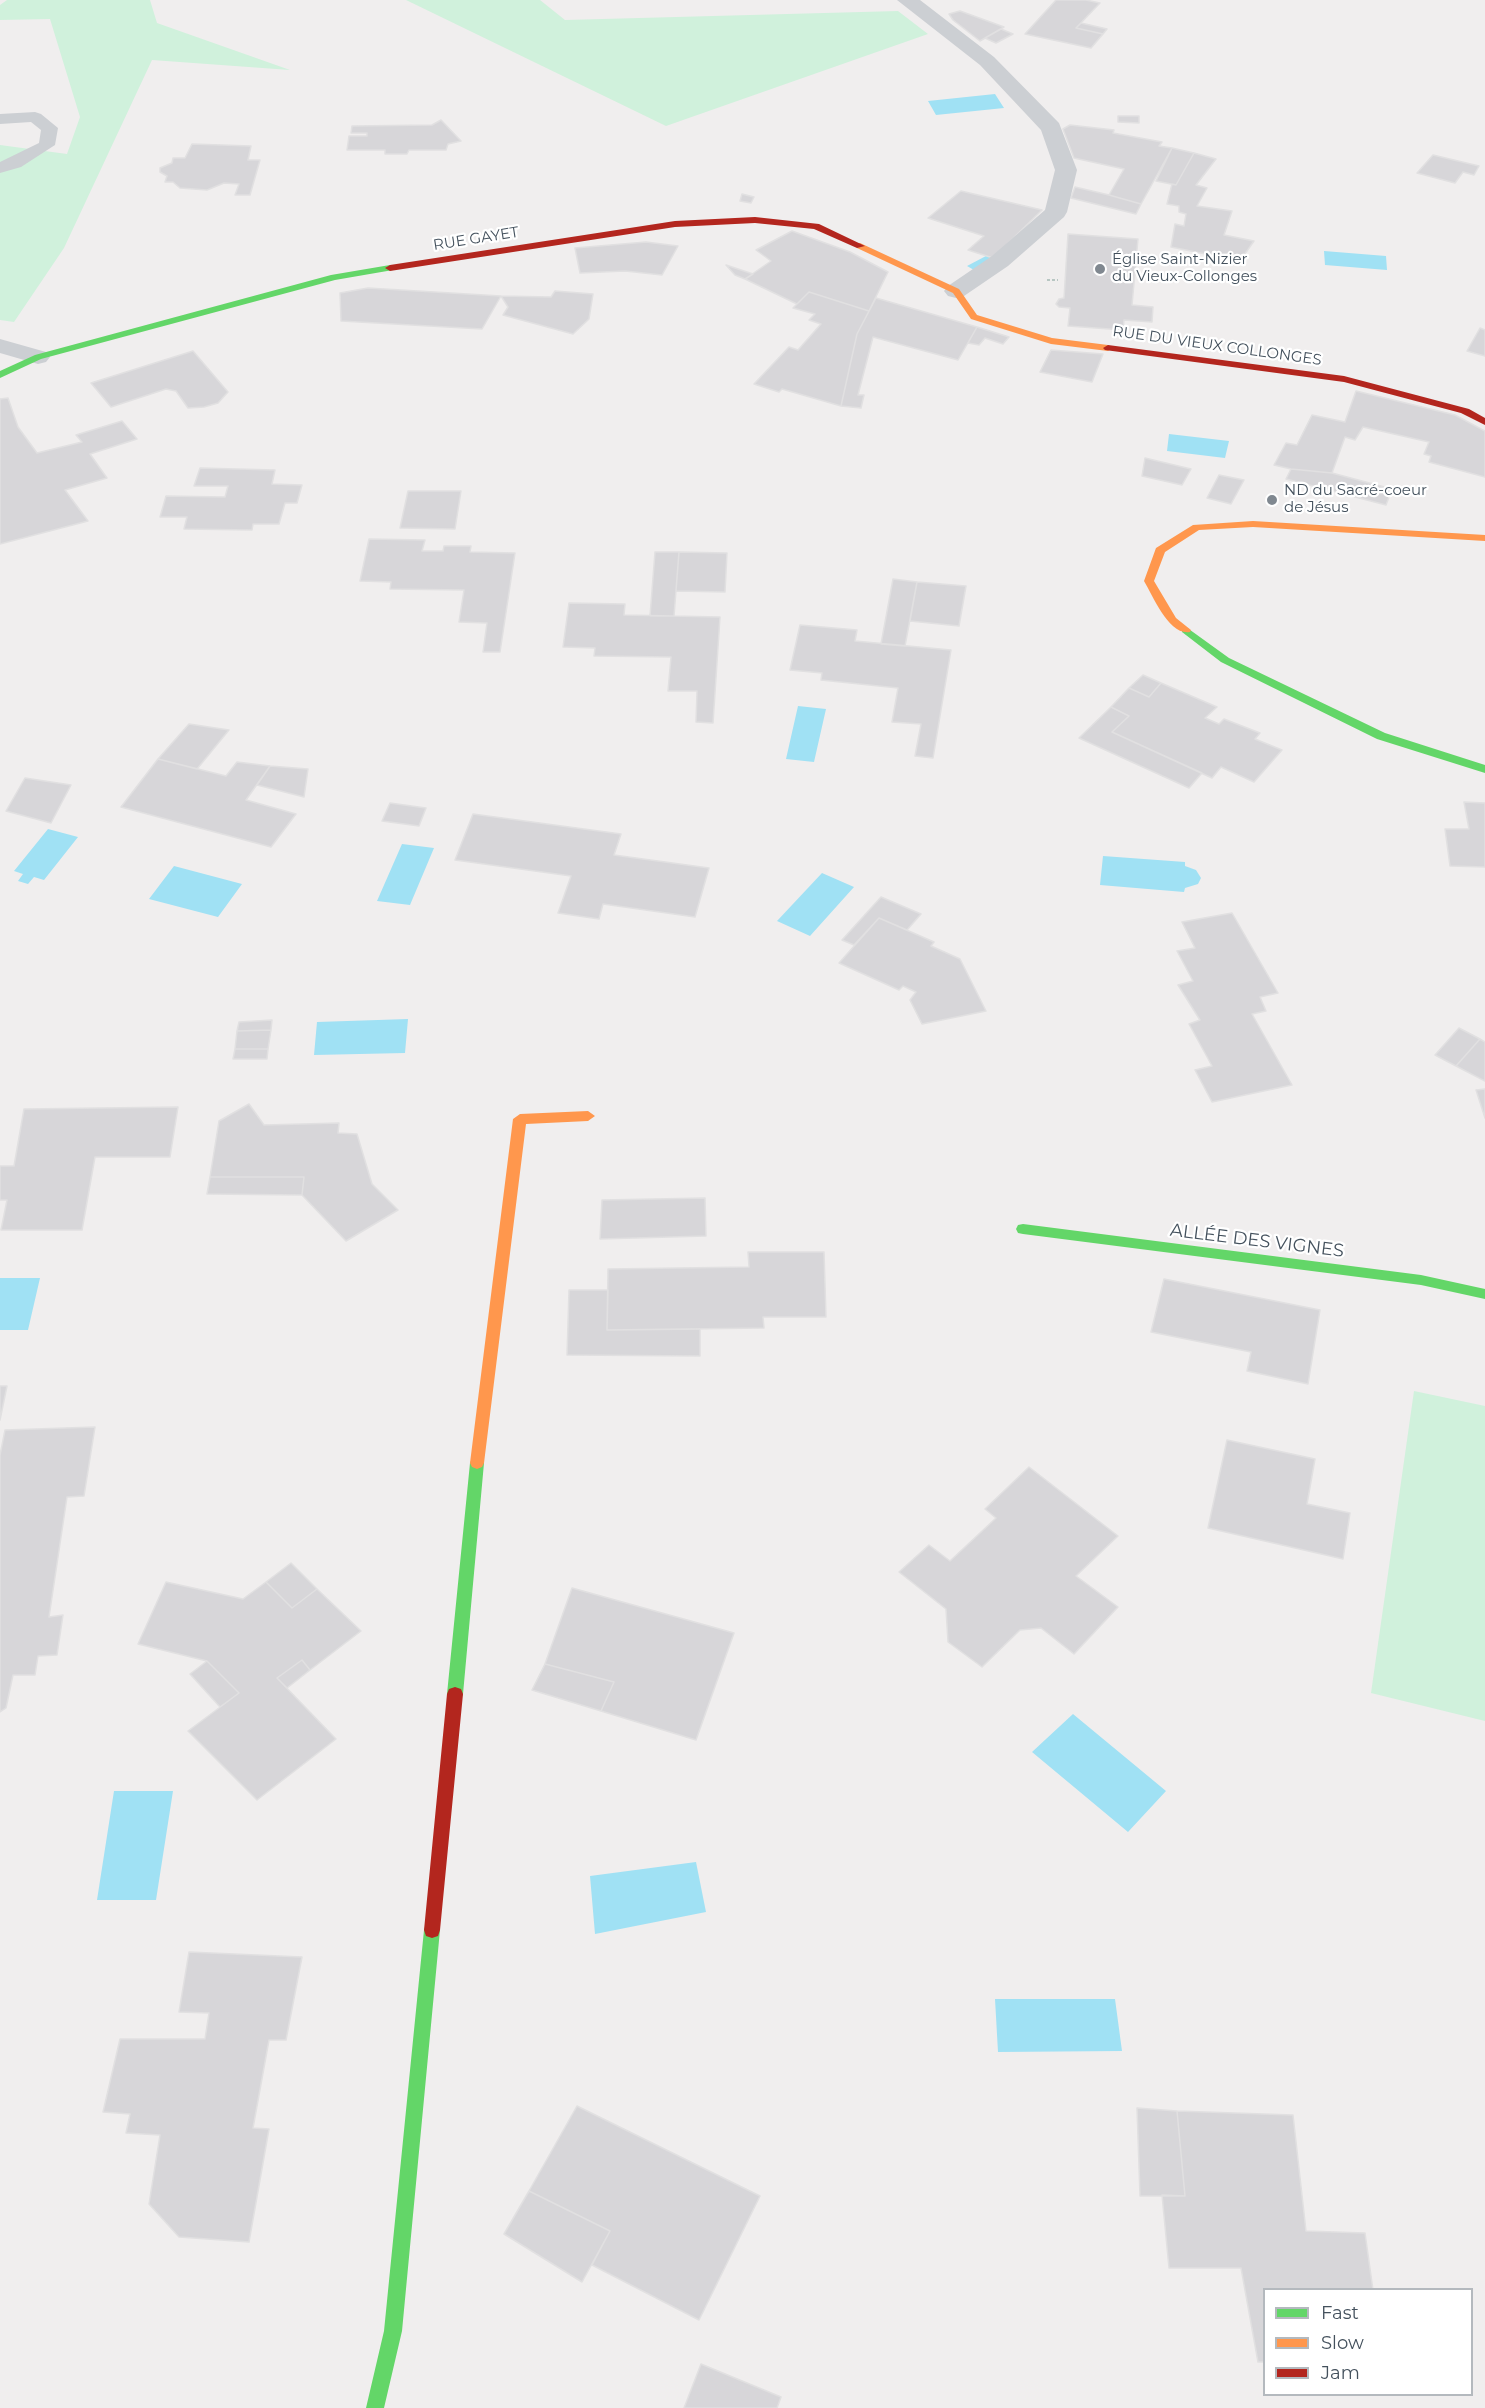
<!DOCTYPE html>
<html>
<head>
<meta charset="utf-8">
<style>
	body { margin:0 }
	#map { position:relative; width:1485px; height:2408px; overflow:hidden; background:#f0eeee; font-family:Montserrat,sans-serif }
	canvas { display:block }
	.legend { position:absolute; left:1263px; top:2288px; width:210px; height:108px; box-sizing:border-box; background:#fff; border:2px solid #b4b9be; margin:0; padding:8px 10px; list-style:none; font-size:18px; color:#44515d }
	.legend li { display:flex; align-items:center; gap:12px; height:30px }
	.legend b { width:30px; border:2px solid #b4b9be }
</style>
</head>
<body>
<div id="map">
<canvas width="1485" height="2408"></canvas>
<ul class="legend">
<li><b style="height:8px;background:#63d668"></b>Fast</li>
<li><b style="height:8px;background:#ff974d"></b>Slow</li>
<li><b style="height:8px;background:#b3261e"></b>Jam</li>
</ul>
</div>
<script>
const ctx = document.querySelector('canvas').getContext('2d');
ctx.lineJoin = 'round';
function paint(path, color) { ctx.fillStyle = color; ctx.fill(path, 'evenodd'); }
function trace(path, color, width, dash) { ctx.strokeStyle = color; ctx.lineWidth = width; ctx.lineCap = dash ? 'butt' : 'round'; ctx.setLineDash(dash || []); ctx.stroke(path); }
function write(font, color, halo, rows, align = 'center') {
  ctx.font = font + ' Montserrat,sans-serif'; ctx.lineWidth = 4.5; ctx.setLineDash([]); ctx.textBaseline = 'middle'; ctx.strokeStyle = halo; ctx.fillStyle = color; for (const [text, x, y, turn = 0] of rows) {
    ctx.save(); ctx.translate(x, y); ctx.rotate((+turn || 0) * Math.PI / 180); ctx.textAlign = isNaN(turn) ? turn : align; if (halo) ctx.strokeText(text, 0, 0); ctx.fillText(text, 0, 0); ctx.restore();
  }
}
paint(new Path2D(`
	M7 0H150L157 23 290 70 152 60 64 248 14 322 0 320V145L67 154 80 117 50 19 0 20V5Z
	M406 0H540L565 20 898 11 928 34 666 126Z
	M1414 1391 1485 1406V1721L1371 1693Z`), '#d0f1dc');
paint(new Path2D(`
	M995 94 1004 108 936 115 928 101Z
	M1324 251 1386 256 1387 270 1325 265Z
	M1169 434 1229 441 1225 458 1167 451Z
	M798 706 826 709 814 762 786 759Z
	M48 829 78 837 44 880 34 877 28 884 18 881 23 874 14 871Z
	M402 844 434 848 410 905 377 901Z
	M1103 856 1185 862V866L1196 870 1201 878 1198 884 1185 888 1184 892 1100 885Z
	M174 866 242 884 218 917 149 899Z
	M822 873 854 887 810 936 777 921Z
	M408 1019 405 1053 314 1055 317 1022Z
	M0 1278H40L28 1330H0Z
	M1073 1714 1166 1791 1128 1832 1032 1752Z
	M114 1791H173L156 1900H97Z
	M696 1862 706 1912 595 1934 590 1876Z
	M995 1999H1115L1122 2051 998 2052Z`), '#a0e1f4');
paint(new Path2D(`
	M1003 247 1010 251 999 262 974 270 967 266Z`), '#a0e1f4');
const building = new Path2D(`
	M1056 0H1086L1100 3 1076 28 1103 34 1091 48 1025 34Z
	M960 11 1004 27 980 41 953 20 949 14Z
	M1081 23 1107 29 1103 34 1076 28Z
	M1001 29 1013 34 996 43 985 38Z
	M1118 116H1139V123L1118 122Z
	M441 120 461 141 448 144 446 150H409L407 154H385V150H347L349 136H367V133H351L352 126 432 125Z
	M1070 125 1114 130 1113 133 1162 142 1159 146 1172 148 1141 204 1109 195 1124 169 1074 158 1063 129Z
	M192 144 251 146 248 160H260L250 195H235L239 184 224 183 207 190 180 188 173 182H165L167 176 160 172V168L172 163 173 158H185Z
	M1172 148 1194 153 1176 185 1156 181Z
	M1194 153 1216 159 1196 185 1207 188 1197 206 1232 211 1224 235 1254 241 1240 261 1171 247 1175 224 1184 226 1186 214 1179 212V206L1167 204 1172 184 1176 185Z
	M1433 155 1479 166 1474 175 1463 172 1455 183 1417 173Z
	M1075 187 1109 195 1141 204 1136 214 1071 198Z
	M961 191 1042 210 993 258 968 250 984 236 928 218Z
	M742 194 754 197 751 203 740 201Z
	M792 231 850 252 888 272 869 311 809 292 797 304 745 279 771 261 756 250Z
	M1068 234 1138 239 1132 305 1153 307 1152 322 1124 320 1123 330 1068 326 1070 308 1059 307 1056 304 1059 299 1064 298Z
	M646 242 678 246 662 275 625 271 580 273 575 248Z
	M726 265 753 274 745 279 735 275Z
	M368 288 501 296 482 329 341 321 340 293Z
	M555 291 593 294 589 319 573 334 503 315 508 307 501 296 551 297Z
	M809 292 869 311 857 334 841 406 782 389 779 392 754 384 789 347 798 350 821 324 809 320 815 314 793 308Z
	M876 298 977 327 958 360 873 337 858 395H864L861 408 841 406 857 334Z
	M977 327 1009 337 1003 344 985 338 979 345 968 343Z
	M1480 328 1485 330V356L1467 351Z
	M1051 350 1103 354 1092 382 1040 372Z
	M193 351 228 392 218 403 204 407 188 408 176 391 166 389 111 407 91 383Z
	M1356 391 1455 415 1485 431V477L1429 462 1431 456 1424 454 1429 442 1363 427 1355 440 1345 437 1332 473 1291 469 1274 465 1286 443 1297 445 1312 415 1345 422Z
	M8 398 18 427 37 453 82 442 76 435 122 421 137 439 90 454 107 478 65 490 88 521 0 544V399Z
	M1145 458 1191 469 1182 485 1142 476Z
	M200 468 275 470 272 484 302 485 297 503H285L279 524H253L252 530 184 529 187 517H160L166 496 225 497 228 486H194Z
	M1291 469 1332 473 1392 489 1386 505 1286 479Z
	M1219 475 1244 480 1231 504 1207 498Z
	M408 491H461L455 529 400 528Z
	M369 539 425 540 422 551H443L444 546H471L470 552 515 553 500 652H483L487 623 459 622 464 590 390 589 391 582 360 581Z
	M655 552H679L674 616H650Z
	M679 552 727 553 725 592 676 591Z
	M893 579 917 582 905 646 881 644Z
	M917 582 966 586 959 626 910 621Z
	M569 603 625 604 624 615 720 617 713 723 696 722 697 691H668L671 657 594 656 595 648 563 647Z
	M800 625 857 630 855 641 951 650 933 758 915 756 921 724 892 722 898 688 821 680 822 673 790 670Z
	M1143 675 1161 683 1149 697 1129 688Z
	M1161 683 1217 707 1205 718 1219 724 1224 719 1260 733 1255 739 1282 750 1254 782 1221 767 1212 778 1112 732 1129 716 1111 707 1129 688 1149 697Z
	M1111 707 1129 716 1112 732 1202 773 1189 788 1079 738Z
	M189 724 229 730 197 769 158 759Z
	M158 759 226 776 237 762 270 766 246 800 296 814 271 847 121 807Z
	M270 766 308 769 304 797 257 785Z
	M25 778 71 785 51 823 6 811Z
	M1464 802 1485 803V867L1450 866 1445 829H1469Z
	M390 803 426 808 419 826 382 821Z
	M473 814 621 834 614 855 709 868 695 917 603 904 599 919 558 913 571 876 455 860Z
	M881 897 921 914 907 930 879 918 854 945 842 940Z
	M1232 913 1278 993 1260 997 1266 1011 1252 1014 1292 1085 1212 1102 1195 1070 1212 1066 1189 1024 1200 1020 1178 985 1193 981 1177 951 1195 948 1182 922Z
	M879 918 934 942 931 946 960 959 986 1011 922 1024 910 1000 916 992 903 986 899 990 839 963Z
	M272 1020 271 1030 237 1031 239 1022Z
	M1459 1028 1480 1039 1456 1066 1435 1055Z
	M271 1030 268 1049H235L237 1031Z
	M1480 1039 1485 1042V1081L1456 1066Z
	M235 1049H268L267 1059H233Z
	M1485 1089V1118L1476 1090Z
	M249 1104 264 1125 339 1123 338 1133 357 1134 372 1184 398 1210 346 1241 302 1195 304 1177H210L219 1121Z
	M178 1107 170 1157H95L82 1230H1L7 1200H0V1166H14L24 1109Z
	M210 1177H304L302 1195 207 1194Z
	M705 1198 706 1236 600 1239 602 1200Z
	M748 1252H824L826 1317H763L764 1328 607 1330 608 1269 749 1267Z
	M1164 1279 1320 1310 1308 1384 1247 1371 1251 1352 1151 1332Z
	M569 1290H608L607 1330 700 1329V1356L567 1355Z
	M0 1386H7L0 1420Z
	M95 1427 84 1496 67 1497 49 1617 63 1615 57 1655 38 1656 35 1675H13L6 1708 0 1712V1455L5 1430Z
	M1227 1440 1315 1459 1307 1504 1350 1513 1343 1559 1208 1528Z
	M1029 1467 1118 1536 1076 1576 1118 1607 1074 1654 1041 1628 1020 1630 982 1667 948 1642 946 1609 899 1572 929 1545 950 1561 996 1518 985 1509Z
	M291 1563 317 1589 292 1608 266 1582Z
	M166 1582 243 1599 266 1582 292 1608 317 1589 361 1631 310 1670 302 1660 277 1678 336 1739 257 1800 188 1731 239 1693 207 1661 138 1644Z
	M572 1588 734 1633 696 1740 601 1711 614 1682 545 1664Z
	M302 1660 310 1670 287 1688 277 1678Z
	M207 1661 239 1693 220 1707 190 1674Z
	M545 1664 614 1682 601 1711 532 1690Z
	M189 1952 302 1957 286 2040H269L253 2128 269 2129 249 2242 179 2237 149 2204 160 2135 126 2133 130 2114 103 2112 120 2039H205L209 2013 179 2012Z
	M577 2106 760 2196 699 2320 592 2265 610 2231 529 2191Z
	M1137 2108 1177 2111 1185 2196H1140Z
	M1177 2111 1293 2115 1306 2231 1365 2233 1373 2290H1264V2362H1258L1241 2268H1169L1162 2195 1185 2196Z
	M529 2191 610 2231 582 2282 504 2234Z
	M701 2364 781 2397 777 2408H684Z`);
paint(building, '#d7d6d9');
trace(building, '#e1e0e1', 1.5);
trace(new Path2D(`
	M1047 280H1058`), '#b7c6c2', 2, [3, 2]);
paint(new Path2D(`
	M35 112 41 114 58 128 55 145 21 167 0 173V162L39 143 41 130 31 122 0 124V114Z`), '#cccfd3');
paint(new Path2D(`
	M897 0H920L994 57 1059 123 1077 170 1067 212 1064 217 1008 266 964 296 956 298 948 296 944 291 948 286 992 256 1045 210 1055 170 1041 130 980 65Z
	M0 339 46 352 50 357 46 362 38 364 0 353Z`), '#cccfd3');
paint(new Path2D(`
	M390 265 395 268 393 270 335 280 41 359 0 378V371L35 355 331 275Z
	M1186 627 1229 658 1385 733 1485 765V773L1377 739 1221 662 1182 632V628Z
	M1023 1224 1421 1275 1485 1289V1299L1421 1285 1023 1234 1018 1233 1016 1229 1018 1225Z
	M477 1457 482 1459 484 1463 463 1694 461 1699 455 1701 449 1699 447 1694 470 1463 472 1459Z
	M432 1922 438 1924 440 1930 402 2331 384 2408H366L384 2331 424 1930 426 1924Z`), '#63d668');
paint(new Path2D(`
	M860 243 959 289 977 315 1052 338 1108 345 1113 348 1108 351 1051 344 971 319 953 293 857 248V244Z
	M1253 521 1485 535V541L1253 527 1199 530 1165 552 1154 581 1176 618 1191 630 1190 632C1169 636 1153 596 1144 581L1156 548 1193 525Z
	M588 1111 595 1116 588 1121 526 1124 484 1463 482 1467 477 1469 472 1467 470 1463 513 1119 520 1114Z`), '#ff974d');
paint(new Path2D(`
	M755 217 819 224 865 246 857 248 814 229 755 223 675 227 390 271 385 268 390 265 675 221Z
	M1108 345 1344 376 1469 409 1485 418V425L1461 413 1344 382 1105 350 1103 348Z
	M455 1687 461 1689 463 1694 440 1930 438 1936 432 1938 426 1936 424 1930 447 1694 449 1689Z`), '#b3261e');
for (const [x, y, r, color] of [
	[1100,269,6,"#808890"],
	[1272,500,6,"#808890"]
]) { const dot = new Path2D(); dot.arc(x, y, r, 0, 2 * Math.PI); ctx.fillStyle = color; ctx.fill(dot); trace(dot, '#fff', 2); }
write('15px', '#44515d', '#fff', [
	["RUE GAYET",476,239,-9],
	["RUE DU VIEUX COLLONGES",1217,346,8]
]);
write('15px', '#44515d', '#fff', [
	["Église Saint-Nizier",1112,260],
	["du Vieux-Collonges",1112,277],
	["ND du Sacré-coeur",1284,491],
	["de Jésus",1284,508]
], 'left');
write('18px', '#44515d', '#fff', [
	["ALLÉE DES VIGNES",1257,1241,7]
]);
</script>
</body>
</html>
